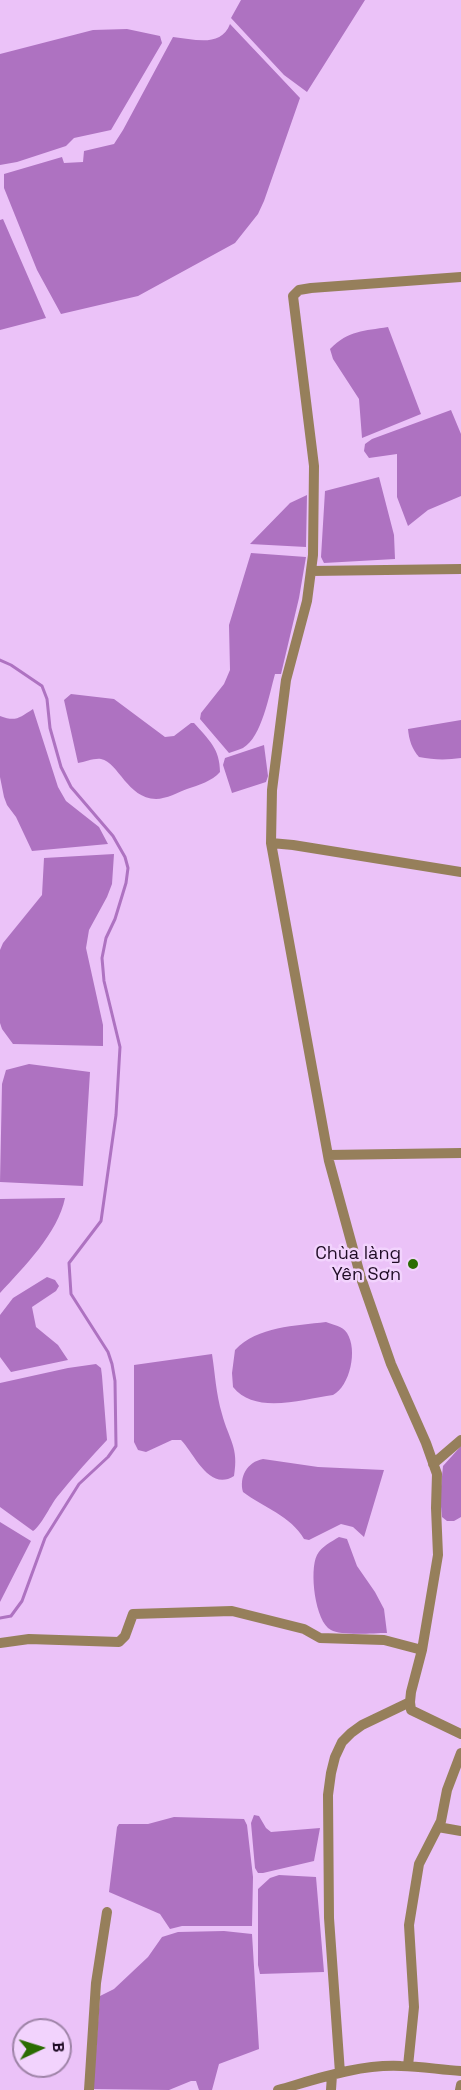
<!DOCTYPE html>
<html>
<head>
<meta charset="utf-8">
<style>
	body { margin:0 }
	#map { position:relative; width:461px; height:2090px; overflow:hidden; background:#ebc2f8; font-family:"Space Grotesk",sans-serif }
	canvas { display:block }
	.north { position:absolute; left:12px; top:2018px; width:60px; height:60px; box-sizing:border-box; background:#f2d3fd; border:2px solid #9e83a7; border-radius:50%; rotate:86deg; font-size:16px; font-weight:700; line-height:24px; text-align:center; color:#1f0c25 }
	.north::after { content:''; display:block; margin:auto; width:21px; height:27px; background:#2b6c02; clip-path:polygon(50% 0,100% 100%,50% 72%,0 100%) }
</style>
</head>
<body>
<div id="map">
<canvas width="461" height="2090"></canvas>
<div class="north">B</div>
</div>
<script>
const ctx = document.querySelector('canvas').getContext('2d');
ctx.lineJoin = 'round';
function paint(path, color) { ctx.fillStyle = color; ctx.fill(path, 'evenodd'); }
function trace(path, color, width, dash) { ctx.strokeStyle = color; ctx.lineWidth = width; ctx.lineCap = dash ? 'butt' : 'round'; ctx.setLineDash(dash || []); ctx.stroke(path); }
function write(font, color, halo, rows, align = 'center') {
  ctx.font = font + ' "Space Grotesk",sans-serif'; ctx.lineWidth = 5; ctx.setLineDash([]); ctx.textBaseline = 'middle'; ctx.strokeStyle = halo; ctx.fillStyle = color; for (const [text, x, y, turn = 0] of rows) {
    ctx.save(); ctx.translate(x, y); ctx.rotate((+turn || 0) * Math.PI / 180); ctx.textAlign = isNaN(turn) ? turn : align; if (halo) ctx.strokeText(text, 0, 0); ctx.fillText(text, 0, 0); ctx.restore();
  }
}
paint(new Path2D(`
	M241 0H365L307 92 284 75 231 18Z
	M230 24 300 98 264 201 258 214 235 243 138 296 61 314 37 270 4 188V174L62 157 64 163 83 162 84 151 114 144 123 130 173 37C194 39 221 48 230 24Z
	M127 29 160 36 162 43 111 130 74 138 66 146 17 162 0 165V54L93 30Z
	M3 219 46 318 0 330V220Z
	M388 327 421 414 362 438 359 399 333 359 330 349C349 330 364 331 388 327Z
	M451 410 461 434V496L428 510 408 526 397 497V454L369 458 364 451 365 444 372 439Z
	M379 477 394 535 395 559 324 563 321 557 325 491Z
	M307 495 306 547 250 544 290 503Z
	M251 553 306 557 299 598 281 674H275C269 695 262 737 243 748 239 750 234 751 229 753L200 719 201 713 224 684 230 670 229 625Z
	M71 694 114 699 165 737 174 736 191 723H194C209 740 220 749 220 772 212 781 199 785 187 789 179 792 166 799 156 799 127 798 119 763 101 759 94 758 85 762 78 763L64 700Z
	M33 709 58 787 66 801 99 827 108 844 32 851 16 817 7 805 4 797 0 777V716C16 722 19 718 33 709Z
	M461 720V758C447 760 434 760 419 757 412 749 409 740 408 729Z
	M264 745 268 776 266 782 232 793 223 765 225 758Z
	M114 854 112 884 107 897 89 930 86 948 103 1025V1046L13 1044 2 1029 0 1023V950L3 943 42 895 44 858Z
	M29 1064 90 1072 83 1186 0 1182 2 1084 6 1070Z
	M65 1198C58 1233 24 1267 0 1293V1199Z
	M47 1277 55 1280 59 1286 56 1291 32 1307 36 1327 58 1345 68 1360 11 1372 0 1357V1315L13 1298Z
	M326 1322C333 1325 343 1326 347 1333 358 1350 350 1386 333 1395 303 1399 255 1415 233 1387L232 1373 235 1350C258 1326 295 1326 326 1322Z
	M212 1354C215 1373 216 1394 222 1414 229 1440 239 1447 234 1476 209 1492 194 1453 181 1440H172L146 1452 138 1450 134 1442V1365Z
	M96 1364 101 1368 102 1376 107 1440C90 1458 73 1477 57 1497 50 1506 41 1526 33 1531L0 1507V1383L68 1368Z
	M461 1446V1517L454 1521H447L442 1517 440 1497 443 1466Z
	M263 1459 318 1467 384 1470 364 1537 353 1527 341 1524 309 1540 304 1539C291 1516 263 1507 243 1492 239 1477 247 1462 263 1459Z
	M0 1522 31 1541 0 1602Z
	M339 1537 347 1539 357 1566 375 1592 384 1609 387 1633C373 1633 341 1636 331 1630 315 1622 309 1570 317 1555 322 1546 331 1542 339 1537Z
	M254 1815 259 1816 266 1828 271 1832 320 1828 314 1861 263 1873H258L255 1868 251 1823Z
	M174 1817 244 1819 247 1825 253 1877 252 1926H182L170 1929 160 1914 109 1892 117 1827 119 1824H148Z
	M279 1875 316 1877 324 1972 260 1974 258 1965V1889L270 1878Z
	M224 1931 252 1934 259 2049 219 2064 212 2090H199L196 2081H191L169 2090 93 2089 100 1996 114 1989 148 1957 162 1937 178 1932Z`), '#ae72c1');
trace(new Path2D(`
	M0 660 11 665 42 686 47 699 50 728 61 767 71 787 113 836 125 857 128 868 126 883 115 919 106 938 102 958 104 981 120 1047 116 1115 101 1221 69 1263 71 1294 108 1352 112 1364 115 1381 116 1446 108 1457 79 1484 45 1538 22 1601 11 1616 0 1618`), '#ae72c1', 3);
trace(new Path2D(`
	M461 277 311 288 299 290 293 296 314 466 313 555 307 601 286 680 272 790 271 843 329 1161 361 1278 391 1364 426 1443 437 1474 436 1508 438 1555 422 1650 411 1692 410 1702 411 1710 461 1734
	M311 571 461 569
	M271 843 293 845 461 872
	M328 1155 461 1153
	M433 1464 461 1440
	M0 1643 29 1639 119 1642 125 1636 133 1614 232 1611 304 1629 320 1638 384 1640 422 1650
	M438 1827 461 1831
	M408 2066 414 2007 409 1925 419 1864 441 1821 447 1790 461 1753
	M340 2073 329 1918 328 1795 331 1773 335 1757 342 1742 351 1733 362 1725 410 1702
	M89 2090 96 1983 107 1912
	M278 2090C317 2079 359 2064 401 2066 421 2066 441 2070 461 2071
	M331 2090 332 2075
	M460 2090 461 2085`), '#967f5b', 10);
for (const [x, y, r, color] of [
	[413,1264,6,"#2b6c02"]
]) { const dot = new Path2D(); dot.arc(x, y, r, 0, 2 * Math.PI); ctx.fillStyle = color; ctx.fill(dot); trace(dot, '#f2d3fd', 2); }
write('18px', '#1f0c25', '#f2d3fd', [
	["Chùa làng",401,1254],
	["Yên Sơn",401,1275]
], 'right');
</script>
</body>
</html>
